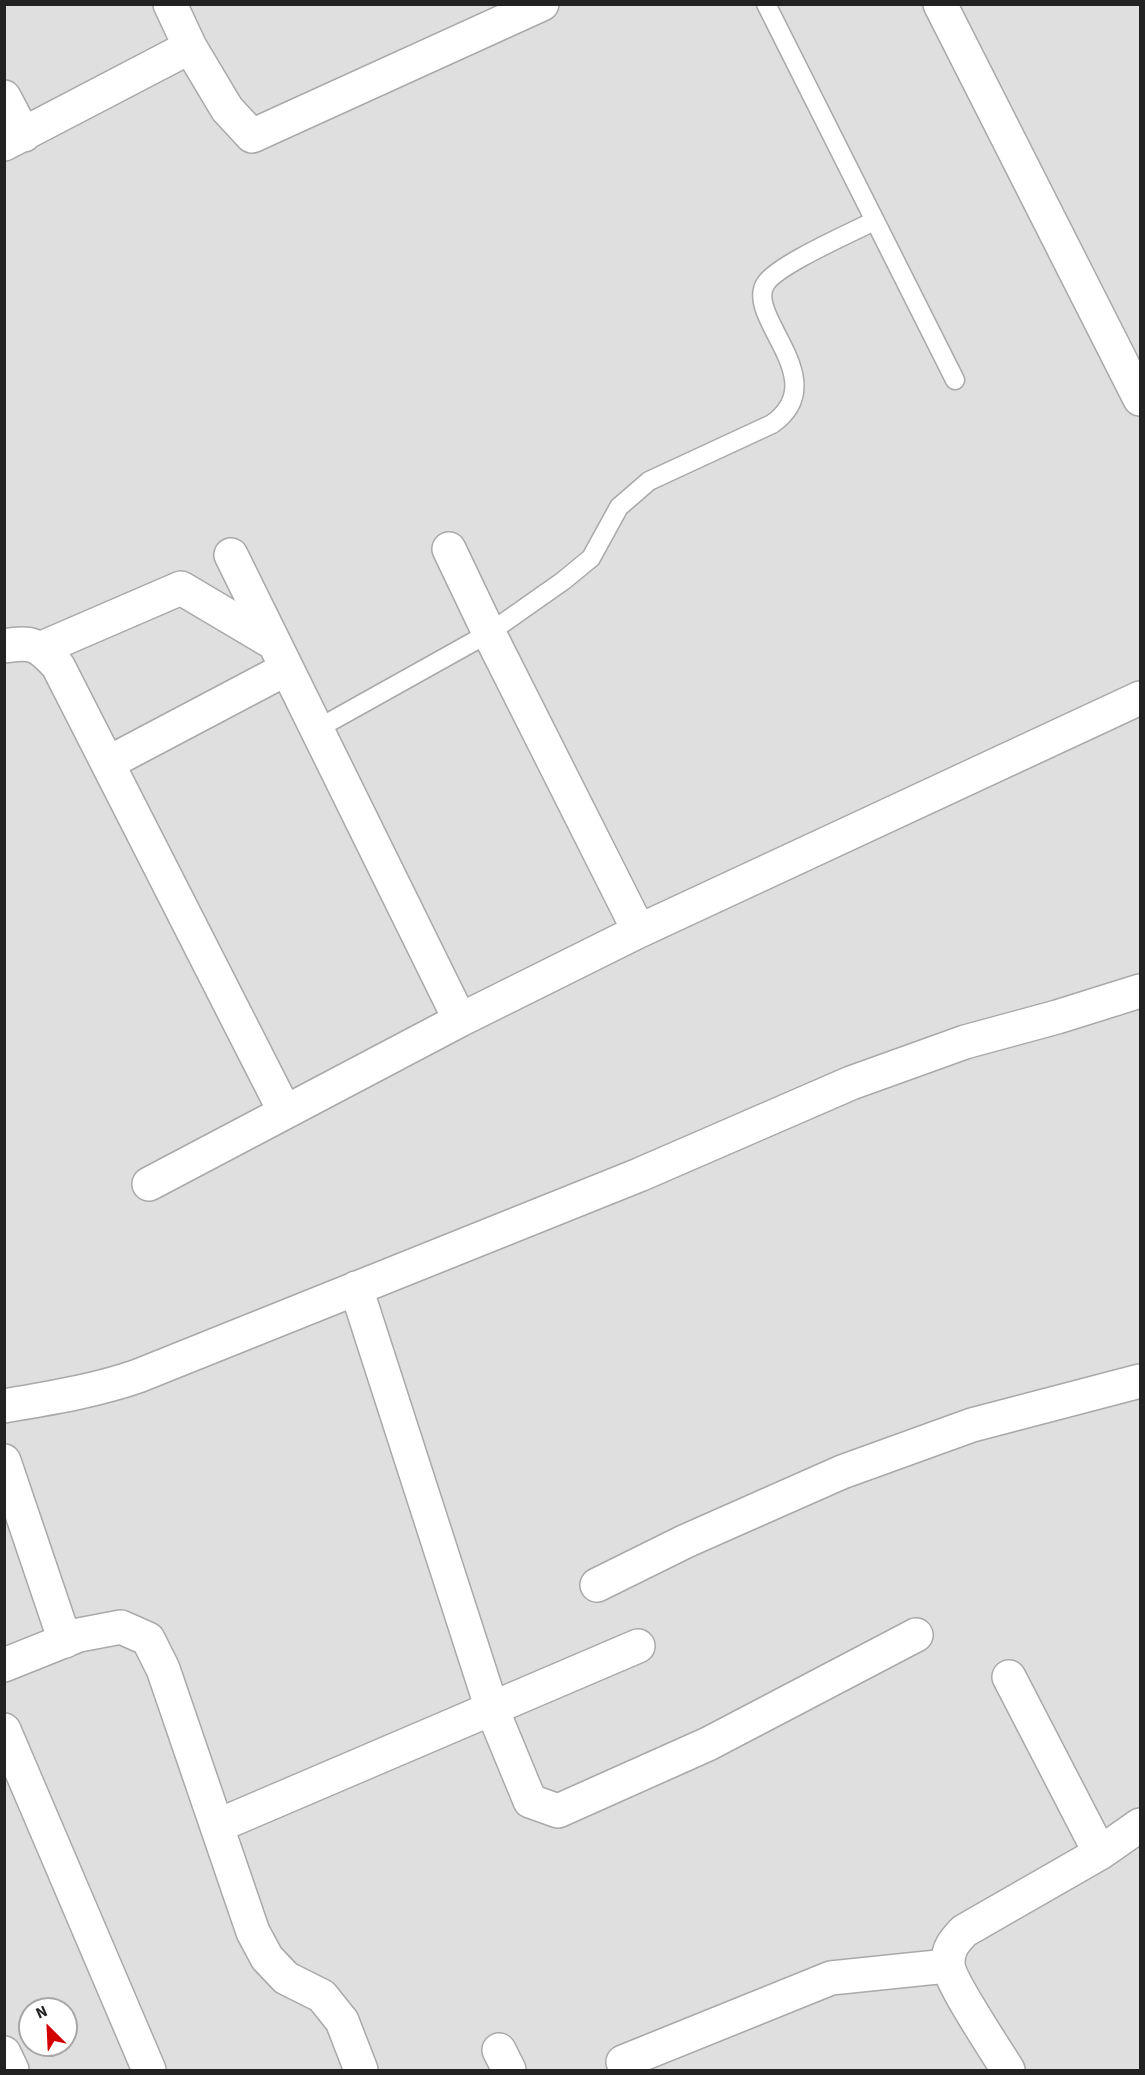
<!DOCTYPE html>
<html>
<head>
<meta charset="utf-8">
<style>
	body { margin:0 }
	#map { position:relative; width:1145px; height:2075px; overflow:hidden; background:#f2efe9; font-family:"Source Sans 3",sans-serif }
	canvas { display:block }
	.frame { position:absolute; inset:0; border:6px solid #222; pointer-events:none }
	.north { position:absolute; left:18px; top:1997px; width:60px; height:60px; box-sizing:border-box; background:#fff; border:2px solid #a7a7a7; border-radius:50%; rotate:336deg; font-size:16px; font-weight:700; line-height:24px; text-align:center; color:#222 }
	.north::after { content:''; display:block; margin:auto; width:21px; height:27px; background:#d40000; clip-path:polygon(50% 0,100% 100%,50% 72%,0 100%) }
</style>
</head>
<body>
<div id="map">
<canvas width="1145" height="2075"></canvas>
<div class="frame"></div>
<div class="north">N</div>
</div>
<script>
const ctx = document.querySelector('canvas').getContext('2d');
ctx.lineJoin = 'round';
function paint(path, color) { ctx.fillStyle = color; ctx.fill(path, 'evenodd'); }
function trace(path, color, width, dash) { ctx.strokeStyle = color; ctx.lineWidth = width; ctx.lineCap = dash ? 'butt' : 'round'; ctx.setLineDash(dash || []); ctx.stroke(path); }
paint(new Path2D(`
	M5 5H1140V2070H5ZM30 2009H66V2045H30Z`), '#e0dfdf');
const service = new Path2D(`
	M766 4 955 380
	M317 729 489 633 563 581 591 558 619 507 649 481 772 424C835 380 743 316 766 283 779 264 851 233 874 221`);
const minor = new Path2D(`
	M170 4 190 47 227 109 252 136 542 4
	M4 97 24 135
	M4 144 190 47
	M449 549 489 633 639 931
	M231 555 460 1020
	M4 646C33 641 39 645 58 666L285 1112
	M42 648 181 588 272 642
	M108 763 286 669
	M149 1184 460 1020 639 931 1140 698
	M356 1288 492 1709 530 1801 558 1811 708 1744 916 1635
	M4 1406C50 1398 95 1391 138 1376L639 1175 851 1083 965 1042 1057 1017 1140 991
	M4 1461 65 1641
	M597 1585 686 1541 842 1472 972 1425 1140 1381
	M4 1665 79 1635 121 1627 148 1639 163 1669 253 1932 267 1958 286 1978 322 1996 342 2021 361 2070
	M1009 1677 1100 1853
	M4 1730 149 2070
	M217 1826 638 1646
	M499 2050 509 2070
	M4 2053 12 2070
	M623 2062 831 1978 947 1966
	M1008 2070C997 2052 948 1979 948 1963 948 1948 954 1942 964 1931L1100 1853 1140 1825`);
const tertiary = new Path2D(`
	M940 4 1140 399`);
trace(service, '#a9a9a9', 21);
trace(minor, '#a9a9a9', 36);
trace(tertiary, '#a9a9a9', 36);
trace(service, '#fff', 18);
trace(minor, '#fff', 33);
trace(tertiary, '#fff', 33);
</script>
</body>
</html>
